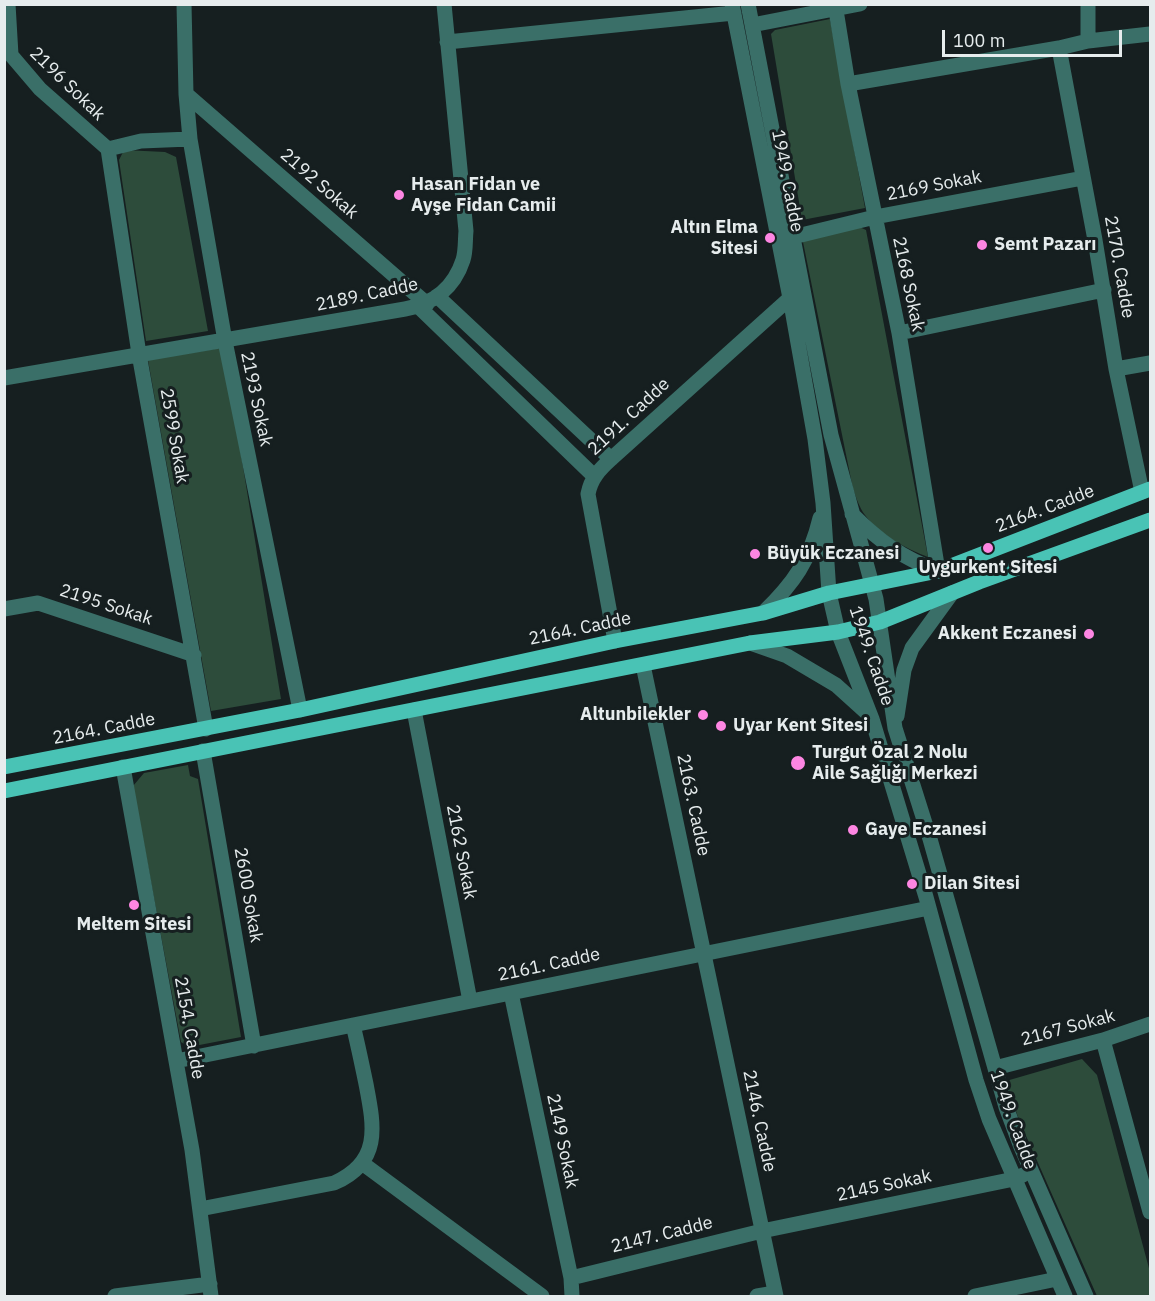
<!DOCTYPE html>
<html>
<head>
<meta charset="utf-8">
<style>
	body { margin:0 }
	#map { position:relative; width:1155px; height:1301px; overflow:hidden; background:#161f20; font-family:"IBM Plex Sans",sans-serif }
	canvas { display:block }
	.frame { position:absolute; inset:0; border:6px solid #e6eced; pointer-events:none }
	.scale { position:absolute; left:942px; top:30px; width:180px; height:27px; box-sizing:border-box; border:3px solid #e6eced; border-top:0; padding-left:8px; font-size:18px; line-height:21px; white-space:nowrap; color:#e6eced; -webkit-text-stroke:4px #161f20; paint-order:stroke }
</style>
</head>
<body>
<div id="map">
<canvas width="1155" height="1301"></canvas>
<div class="frame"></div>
<div class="scale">100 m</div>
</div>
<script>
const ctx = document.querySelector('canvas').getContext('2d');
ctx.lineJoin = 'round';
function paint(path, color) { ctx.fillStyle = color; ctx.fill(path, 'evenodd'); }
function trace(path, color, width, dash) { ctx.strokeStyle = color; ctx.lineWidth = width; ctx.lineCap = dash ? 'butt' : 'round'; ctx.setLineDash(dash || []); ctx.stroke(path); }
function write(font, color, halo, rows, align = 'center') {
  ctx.font = font + ' "IBM Plex Sans",sans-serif'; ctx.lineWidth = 6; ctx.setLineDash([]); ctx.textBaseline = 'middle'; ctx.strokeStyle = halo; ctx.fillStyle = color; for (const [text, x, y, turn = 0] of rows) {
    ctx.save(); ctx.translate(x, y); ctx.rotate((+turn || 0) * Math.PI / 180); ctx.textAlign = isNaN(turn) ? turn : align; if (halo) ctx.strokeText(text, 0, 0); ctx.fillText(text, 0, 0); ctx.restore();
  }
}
paint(new Path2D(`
	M830 19 865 208 802 220 771 34 775 30Z
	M124 150 165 152 176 157 208 331 146 341 119 160Z
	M855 225 866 230 928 557C905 548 880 535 865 515 859 507 856 497 853 489L802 237Z
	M220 348 225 357 281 699 211 711 148 360Z
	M188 765 190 776 198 779 241 1037 189 1047 181 1042 133 786 144 773Z
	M1082 1059 1097 1075 1150 1272V1296H1097L1019 1120 1006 1081Z`), '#2d4c3b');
trace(new Path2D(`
	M8 4 11 55 40 89 108 149
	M184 4 186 94 190 139 225 341 300 710
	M732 4 790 298 815 439 823 503 829 593 838 632 872 719 926 897 976 1080 989 1119 1065 1296
	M748 4 831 435 876 599 895 728 930 839 1006 1107 1021 1147 1086 1296
	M835 4 848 84 899 333 938 571C902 558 879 541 852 514
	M752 25 860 4
	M1088 41V4
	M447 42 734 13
	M1059 48 1095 240 1116 369 1142 492
	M848 84 1059 48 1088 41 1150 34
	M186 94 427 304
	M108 149 139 354 206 729
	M108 149 141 141 190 139
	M793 237 875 217 1083 178
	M437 296 611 459
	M419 307 594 476
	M899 333 1104 290
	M1116 369 1150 363
	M4 378 405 309C433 304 454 288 463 260 466 251 465 240 466 231L444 4
	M4 609 38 603 194 655
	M763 613C794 583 810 560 820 518
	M615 641 588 494C591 478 600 469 611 459L790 298
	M750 643 787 656 836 685 867 713
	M643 665 776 1296
	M414 710 470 1001
	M897 716 904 670 912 648 952 593
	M203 751 254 1046
	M123 767 192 1150 211 1296
	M511 993 571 1278 572 1296
	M1103 1040 1150 1212
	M176 1061 929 908
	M995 1068 1103 1040 1150 1024
	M362 1163 542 1296
	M200 1209 334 1183C382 1162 374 1126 366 1084 362 1065 358 1045 353 1025
	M571 1278 762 1231 1014 1179 1023 1175
	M115 1296 210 1284
	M757 1296 775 1293
	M975 1296 1057 1279`), '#3a6f68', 15);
trace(new Path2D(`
	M4 767 300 710 615 641 763 613 829 593 938 571 1150 489
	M4 791 750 643 838 632 880 622 979 582 1150 520`), '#49c3b5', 15);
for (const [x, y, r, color] of [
	[399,195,6,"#fd86e2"],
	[770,238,6,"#fd86e2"],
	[982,245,6,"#fd86e2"],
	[988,548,6,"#fd86e2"],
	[755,554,6,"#fd86e2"],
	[1089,634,6,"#fd86e2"],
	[703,715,6,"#fd86e2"],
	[721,726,6,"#fd86e2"],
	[798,763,8,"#fd86e2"],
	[853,830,6,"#fd86e2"],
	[912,884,6,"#fd86e2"],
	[134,905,6,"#fd86e2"]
]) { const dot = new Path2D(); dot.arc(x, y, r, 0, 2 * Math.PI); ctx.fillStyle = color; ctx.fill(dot); trace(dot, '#161f20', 2); }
write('18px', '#e6eced', '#161f20', [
	["2196 Sokak",67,84,44],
	["1949. Cadde",787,181,79],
	["2192 Sokak",319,184,41],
	["2169 Sokak",934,186,-11],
	["2170. Cadde",1119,267,80],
	["2168 Sokak",908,284,78],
	["2189. Cadde",367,295,-12],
	["2193 Sokak",256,399,78],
	["2191. Cadde",629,417,-43],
	["2599 Sokak",174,436,80],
	["2164. Cadde",1045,509,-21],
	["2195 Sokak",106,605,18],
	["2164. Cadde",580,629,-12],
	["1949. Cadde",871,656,71],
	["2164. Cadde",104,729,-11],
	["2163. Cadde",693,805,78],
	["2162 Sokak",461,852,79],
	["2600 Sokak",248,895,80],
	["2161. Cadde",549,965,-12],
	["2154. Cadde",189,1028,80],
	["2167 Sokak",1068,1028,-15],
	["1949. Cadde",1013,1120,70],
	["2146. Cadde",759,1121,78],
	["2149 Sokak",562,1141,78],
	["2145 Sokak",884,1186,-12],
	["2147. Cadde",662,1235,-14]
]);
write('bold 18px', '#e6eced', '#161f20', [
	["Hasan Fidan ve",411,185],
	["Ayşe Fidan Camii",411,206],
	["Altın Elma",758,228,"right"],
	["Sitesi",758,249,"right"],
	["Semt Pazarı",994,245],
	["Büyük Eczanesi",767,554],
	["Uygurkent Sitesi",988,568,"center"],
	["Akkent Eczanesi",1077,634,"right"],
	["Altunbilekler",691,715,"right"],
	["Uyar Kent Sitesi",733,726],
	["Turgut Özal 2 Nolu",812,753],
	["Aile Sağlığı Merkezi",812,774],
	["Gaye Eczanesi",865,830],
	["Dilan Sitesi",924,884],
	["Meltem Sitesi",134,925,"center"]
], 'left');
</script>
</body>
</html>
